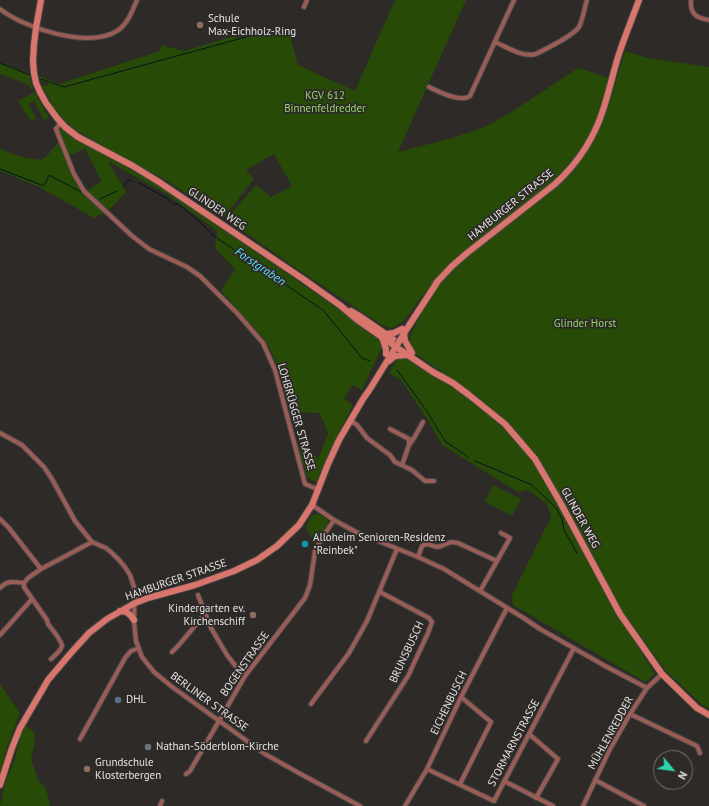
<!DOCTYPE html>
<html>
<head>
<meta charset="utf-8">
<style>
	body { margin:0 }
	#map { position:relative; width:709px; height:806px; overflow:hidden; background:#2d2a28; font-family:"PT Sans",sans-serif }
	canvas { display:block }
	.north { position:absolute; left:653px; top:750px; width:40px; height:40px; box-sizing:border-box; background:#2d2a28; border:1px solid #777472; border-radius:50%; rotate:119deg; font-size:11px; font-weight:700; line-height:16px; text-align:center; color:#e5e3e2 }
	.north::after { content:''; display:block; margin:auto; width:14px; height:18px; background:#2fd4aa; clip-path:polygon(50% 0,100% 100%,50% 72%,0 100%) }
</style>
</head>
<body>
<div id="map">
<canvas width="709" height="806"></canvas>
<div class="north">N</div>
</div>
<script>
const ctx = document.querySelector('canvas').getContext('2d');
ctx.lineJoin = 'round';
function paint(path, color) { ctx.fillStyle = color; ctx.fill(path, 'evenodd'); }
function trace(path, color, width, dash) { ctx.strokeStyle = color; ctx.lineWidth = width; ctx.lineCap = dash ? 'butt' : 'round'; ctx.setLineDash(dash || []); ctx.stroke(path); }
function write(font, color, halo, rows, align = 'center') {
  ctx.font = font + ' "PT Sans",sans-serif'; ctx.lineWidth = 3.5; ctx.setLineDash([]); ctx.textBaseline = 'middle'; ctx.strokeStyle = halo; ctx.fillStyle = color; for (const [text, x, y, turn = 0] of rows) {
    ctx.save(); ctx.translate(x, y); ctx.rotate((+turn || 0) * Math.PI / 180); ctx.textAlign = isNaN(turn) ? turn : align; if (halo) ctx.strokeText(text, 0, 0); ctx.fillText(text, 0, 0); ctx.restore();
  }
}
paint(new Path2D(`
	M395 0H466L398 152 456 137 487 126 513 111 578 68 609 78C607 88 605 98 601 107 594 128 584 146 570 163 547 192 512 214 482 237 468 248 455 261 442 274 435 281 428 289 421 297 414 306 407 321 396 326 390 329 387 327 382 325L297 269 226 219 256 185 271 197 292 186 274 154 246 170 254 179 224 217 162 178 80 133 65 121 53 107 41 84 48 86V83L40 80 39 76 59 84 160 51 162 45 184 51 234 36 235 35 237 38 265 31 266 35 272 33 274 36 276 34H283V36H284L288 29 298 65 355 91Z
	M625 51 648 58 709 67V709L701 704 666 671 623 612 563 501 537 457 508 422 471 392 413 352C412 349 410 344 410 340 410 332 419 320 422 313 428 303 433 294 440 285 464 255 498 233 528 210 545 197 562 184 575 167 603 134 613 91 625 51Z
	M0 62 30 74V80L33 89H31L29 85 0 74Z
	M35 92 49 118 44 120 34 101 29 104 36 119 30 120 18 101Z
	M61 126 83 143 158 185 340 310 379 340 383 345 362 390 352 385 344 399 353 405 325 461 317 483 307 477 298 447 307 444 318 460 328 433 320 413 292 412 279 369 267 343 221 291 235 269 215 248 217 231 168 195 108 161 126 192 109 210 87 191 101 181 85 148 69 156 58 130Z
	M59 141 62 152 78 186 104 213 94 218 39 187 0 171V148C14 156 25 158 41 160L46 157Z
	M402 358H410L467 397 503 427 532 460 558 504 618 615 655 674 645 682 513 605 512 595 551 517 547 504 528 490 518 492 442 445 429 422 402 381 389 373 396 361Z
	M493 485 521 499 512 516 485 502Z
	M318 514 328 520V525L318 540H314C305 527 304 529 312 515Z
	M0 684 20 713 8 745 0 773Z
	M25 726 34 731 35 743 31 759 38 780 46 789 50 806H0L6 780 14 762 22 731Z`), '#274a06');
trace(new Path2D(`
	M0 63 30 75
	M41 79 64 87 264 32
	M0 169 44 186 49 175 83 193 86 196
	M139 183 168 199 173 204H178L198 220 214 236 323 310 362 358 370 361
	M124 186 128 180 132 181
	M100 199 117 191
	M397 370 426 410 445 441 468 457
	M475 461 532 485 556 508 562 519 564 530 577 553`), '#041519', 1);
const street = new Path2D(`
	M691 0C690 14 696 18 709 20
	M304 7 307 0
	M0 9C24 28 88 49 117 31 128 24 132 11 137 0
	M495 42C507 47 523 58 536 54 547 48 572 37 579 27 583 19 584 9 587 0
	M429 87C439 92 461 103 470 96L514 0
	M61 122 56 129 74 174 84 191 131 235 149 249 187 267 200 276 237 313 263 343 275 370 305 484 319 490
	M351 421 357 425 367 438 390 455 395 462 412 470 425 481H434
	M390 429 409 439V445
	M0 433 22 445 44 467 52 479 75 521 92 542 106 548 112 553 119 560 125 567 130 575 135 590 134 622 136 641 142 657 154 672 171 686 265 754 297 772 360 806
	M402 465 409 445 414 438 423 422
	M312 505 334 520 356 532 418 557 444 569 522 617 540 629 607 667 647 688
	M0 519 9 528 41 569
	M418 557 422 546 424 545 427 544 437 547 441 546 451 542 458 543 497 561 480 591
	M497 561 510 538 501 533
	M24 583V587L47 620 48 624C51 628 62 641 62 646 61 651 54 656 51 659
	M24 583 28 578 41 569 92 542
	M0 588C7 580 14 582 24 583
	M198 595 211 628 227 655 241 673 245 676
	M0 635 32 599
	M172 652 178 646 205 614
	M311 704 349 653 367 621 397 549
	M630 714 697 746 700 753
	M529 734 558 759 536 798
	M80 739 125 658 131 651 139 648
	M366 741 408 676 428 633 432 622 429 618 380 592
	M427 769 494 801 574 648
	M186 774 190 771 245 676 305 598 310 585 315 551 322 538 334 520
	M595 780 644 806
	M504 781 553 806
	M460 784 491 722 461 697
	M160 806 162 801
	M405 806 427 769 461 697 507 608
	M583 806 610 749 630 714 647 688 662 674`);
const secondary = new Path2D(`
	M41 0 36 28 34 44 33 61 34 73 36 83 40 92 46 103 57 118 65 127 78 137 133 166 159 182 303 279 341 306 356 319 399 349 433 372 453 383 469 395 505 424 535 459 560 502 620 614 662 674 697 708 709 715
	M436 283 452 266 467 253 555 184C578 163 595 137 604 107 609 91 613 74 618 57 624 38 632 19 639 0
	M351 311 358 315 393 339
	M404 333 405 341 412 353
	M386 334 394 333 402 329
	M382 337 386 349V354
	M389 361 395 356 407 355
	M120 611C127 611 130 614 134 620
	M0 785 12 748 20 728 48 680 70 654 89 633 107 619 135 603 148 598 195 585 234 571 257 560 277 546 299 525 312 505 328 464 339 440 363 399 370 389 408 327 438 281`);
trace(street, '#4a4846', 6);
trace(secondary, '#4a4846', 8);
trace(street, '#9a5c56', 4);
trace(secondary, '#d8756d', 6);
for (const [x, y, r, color] of [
	[200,25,4,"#8d6e63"],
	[305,544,4,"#0f9aa8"],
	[253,615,4,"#8d6e63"],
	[118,700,4,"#5c6f8a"],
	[148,747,4,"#6b7280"],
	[87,769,4,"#8d6e63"]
]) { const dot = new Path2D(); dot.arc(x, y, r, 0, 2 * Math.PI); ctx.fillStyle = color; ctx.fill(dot); trace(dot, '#2d2a28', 1.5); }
write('11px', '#e5e3e2', '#2d2a28', [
	["Schule",208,19],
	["Max-Eichholz-Ring",208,32],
	["Alloheim Senioren-Residenz",313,538],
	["\"Reinbek\"",313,551],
	["Kindergarten ev.",245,609,"right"],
	["Kirchenschiff",245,622,"right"],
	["DHL",126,700],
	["Nathan-Söderblom-Kirche",156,747],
	["Grundschule",95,763],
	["Klosterbergen",95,776]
], 'left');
write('11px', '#95d469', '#2d2a28', [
	["KGV 612",325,96],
	["Binnenfeldredder",325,109],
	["Glinder Horst",585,324]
]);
write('11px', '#e5e3e2', '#2d2a28', [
	["HAMBURGER STRASSE",511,205,-39],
	["GLINDER WEG",217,209,34],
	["LOHBRÜGGER STRASSE",296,417,74],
	["GLINDER WEG",580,518,61],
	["HAMBURGER STRASSE",176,580,-19],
	["BRUNSBUSCH",407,652,-65],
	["BOGENSTRASSE",245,664,-55],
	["BERLINER STRASSE",209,702,36],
	["EICHENBUSCH",449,703,-64],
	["MÜHLENREDDER",611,733,-61],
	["STORMARNSTRASSE",514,743,-62]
]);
write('italic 12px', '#58e3fe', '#2d2a28', [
	["Forstgraben",260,267,34]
]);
</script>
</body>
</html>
